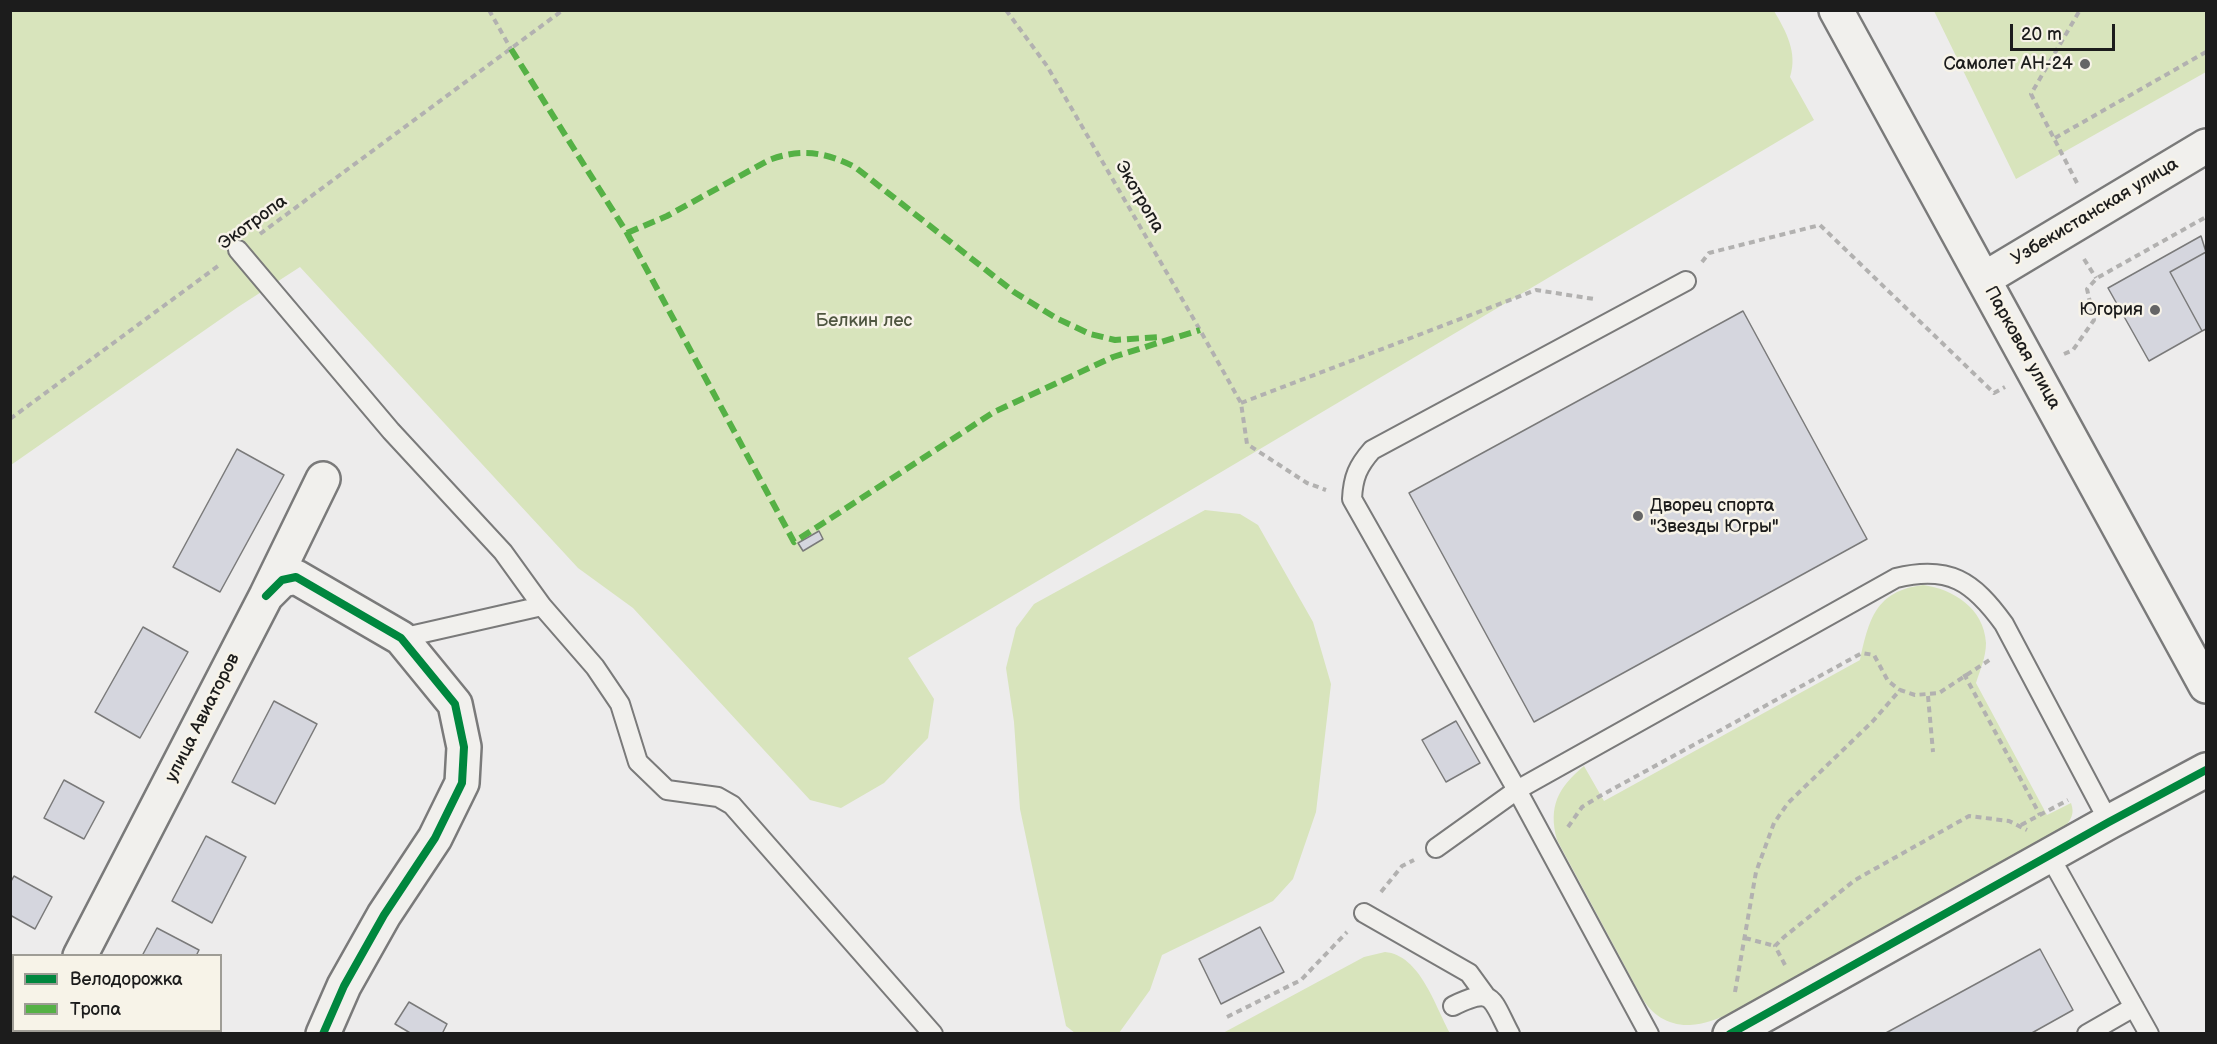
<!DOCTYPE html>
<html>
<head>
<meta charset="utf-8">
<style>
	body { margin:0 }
	#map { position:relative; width:2217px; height:1044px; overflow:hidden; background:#edecec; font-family:"Balsamiq Sans",sans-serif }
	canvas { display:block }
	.frame { position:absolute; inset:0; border:12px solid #1c1c1c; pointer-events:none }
	.legend { position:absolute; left:12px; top:954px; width:210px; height:78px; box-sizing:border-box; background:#f7f3e8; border:2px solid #9f9d96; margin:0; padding:8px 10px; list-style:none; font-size:18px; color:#1c1c1c }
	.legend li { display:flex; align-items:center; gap:12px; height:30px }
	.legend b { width:30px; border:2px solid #9f9d96 }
	.scale { position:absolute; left:2010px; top:24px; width:105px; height:27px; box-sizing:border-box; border:3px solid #1c1c1c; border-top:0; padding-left:8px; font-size:18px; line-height:21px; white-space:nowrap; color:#1c1c1c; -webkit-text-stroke:4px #f7f3e8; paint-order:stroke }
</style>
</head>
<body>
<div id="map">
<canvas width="2217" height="1044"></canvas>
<div class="frame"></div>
<ul class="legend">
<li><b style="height:8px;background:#00873e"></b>Велодорожка</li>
<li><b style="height:8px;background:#55b145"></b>Тропа</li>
</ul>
<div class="scale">20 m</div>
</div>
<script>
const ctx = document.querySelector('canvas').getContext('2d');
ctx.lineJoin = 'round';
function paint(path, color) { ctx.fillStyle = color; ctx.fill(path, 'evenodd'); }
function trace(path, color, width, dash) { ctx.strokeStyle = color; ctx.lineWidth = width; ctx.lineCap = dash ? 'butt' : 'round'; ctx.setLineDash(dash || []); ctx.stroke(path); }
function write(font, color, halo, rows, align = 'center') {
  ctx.font = font + ' "Balsamiq Sans",sans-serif'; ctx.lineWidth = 5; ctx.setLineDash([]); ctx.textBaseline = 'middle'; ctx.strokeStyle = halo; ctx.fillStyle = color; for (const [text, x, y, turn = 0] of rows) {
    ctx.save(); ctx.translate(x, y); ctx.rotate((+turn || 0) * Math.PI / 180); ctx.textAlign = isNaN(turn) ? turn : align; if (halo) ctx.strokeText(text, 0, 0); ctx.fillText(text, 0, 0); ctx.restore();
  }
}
paint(new Path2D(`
	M11 11H1774C1786 31 1798 53 1790 77L1814 120 908 658 934 699 928 738 884 783 841 808 810 800 633 608 578 568 300 267 238 307 11 465Z
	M1934 11H2206V72L2016 179Z
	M1205 510 1240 514 1258 525 1313 622 1331 684 1316 812 1293 879 1273 901 1162 955 1150 990 1119 1033H1075L1066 1026 1020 809 1014 722 1006 668 1016 628 1034 604Z
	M1923 585C1953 589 1984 608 1986 643 1986 657 1980 670 1976 683L2047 815 2071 803C2075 814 2071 820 2063 829 1966 883 1869 942 1769 992 1745 1004 1718 1024 1690 1025 1669 1026 1652 1015 1642 998L1557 840C1548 806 1558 788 1584 766L1604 801 1860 660C1869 620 1875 591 1923 585Z
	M1385 952C1420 955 1435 1006 1450 1033H1223L1364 957Z`), '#d8e4bc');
const building = new Path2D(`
	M2201 236 2206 252 2170 272 2202 331 2149 361 2108 288Z
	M2206 252V329L2202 331 2170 272Z
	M1743 311 1867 539 1534 722 1409 493Z
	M237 449 284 475 220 592 173 567Z
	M819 531 823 539 803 551 798 543Z
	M143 627 188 652 140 738 95 712Z
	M274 701 317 724 275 804 232 782Z
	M1456 721 1480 763 1446 782 1422 740Z
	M64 780 104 802 84 839 44 818Z
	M206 836 246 857 212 923 172 901Z
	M14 876 52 897 35 929 10 915V883Z
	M1260 927 1284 972 1221 1004 1199 959Z
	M157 928 199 950 196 956H142Z
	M2040 949 2073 1010 2030 1034H1884Z
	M409 1002 447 1024 442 1034H412L395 1024Z`);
paint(building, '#d5d6de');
trace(building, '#7a7a7a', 1.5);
const service = new Path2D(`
	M238 250 391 431 503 552 542 606 595 667 620 704 638 762 667 790 718 797 732 805 933 1034
	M401 638 542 606
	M1436 848 1517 790 1352 499C1353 477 1358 466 1372 450L1686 281
	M2049 855 2149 1034
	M1364 913 1469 973 1485 995
	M1453 1006C1494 986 1491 998 1510 1034
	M1649 1034 1517 790 1896 578C1949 565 1973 581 2004 624L2109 822
	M2087 1034 2134 1007`);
const minor = new Path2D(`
	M266 596 282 580 296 577 401 638 455 704 464 747 462 783 435 838 384 915 344 986 323 1034
	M80 956 266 596 323 479
	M40 1034 41 1030
	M1730 1034 2109 822 2206 770`);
const secondary = new Path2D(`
	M1836 10 2206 686
	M1984 279 2206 146`);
trace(service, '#7a7a7a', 22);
trace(minor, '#7a7a7a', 38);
trace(secondary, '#7a7a7a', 38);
trace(new Path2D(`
	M489 10 511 49
	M1006 10 1047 66 1200 330 1241 403 1247 444 1307 483 1326 490
	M2055 138 2206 52
	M2077 183 2031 94 2080 10
	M260 234 563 10
	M2084 259 2096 278
	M1702 262 1709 253 1820 225 1994 393 2005 387
	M2064 354 2073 350 2094 320 2087 289 2097 278 2206 217
	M1241 403 1536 290 1594 299
	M10 419 218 266
	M1964 674 2040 815
	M1928 696 1933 752
	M2021 825 2068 800
	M1568 827 1582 807 1600 796 1862 653 1874 655 1888 681 1900 690
	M1381 892 1402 866 1414 860
	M1745 938 1775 946
	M1785 965 1775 946 1784 937 1855 880 1969 816 2009 821 2027 830
	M1735 992 1756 872 1774 823 1788 803 1873 721 1900 690 1915 695 1939 693 1991 659
	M1227 1017 1301 980 1347 932`), '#b2b1b0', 4, [6, 4.5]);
trace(service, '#f1f0ed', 18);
trace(minor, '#f1f0ed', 33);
trace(secondary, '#f1f0ed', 33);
trace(new Path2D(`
	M511 49 627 233 794 542 994 412 1113 357 1200 330
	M627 233 667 216 769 160C801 148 825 152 855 167L1014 292 1056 318 1090 334 1115 340 1159 337`), '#55b145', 6, [12, 6]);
trace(new Path2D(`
	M266 596 282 580 296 577 401 638 455 704 464 747 462 783 435 838 384 915 344 986 323 1034
	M1730 1034 2109 822 2206 770`), '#00873e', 8);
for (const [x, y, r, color] of [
	[2085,64,6,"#656565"],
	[2155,310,6,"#656565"],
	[1638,516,6,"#656565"]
]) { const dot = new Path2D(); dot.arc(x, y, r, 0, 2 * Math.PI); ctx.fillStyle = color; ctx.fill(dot); trace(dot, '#f7f3e8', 2); }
write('18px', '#1c1c1c', '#f7f3e8', [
	["Самолет АН-24",2073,64],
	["Югория",2143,310],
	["Дворец спорта",1650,506,"left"],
	["\"Звезды Югры\"",1650,527,"left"]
], 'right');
write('18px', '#1c1c1c', '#f7f3e8', [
	["Экотропа",1139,197,60],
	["Узбекистанская улица",2095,212,-31],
	["Экотропа",253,223,-36],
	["Парковая улица",2022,348,61],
	["улица Авиаторов",203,718,-63]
]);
write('18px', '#4f5640', '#f7f3e8', [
	["Белкин лес",864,321]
]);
</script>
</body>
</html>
